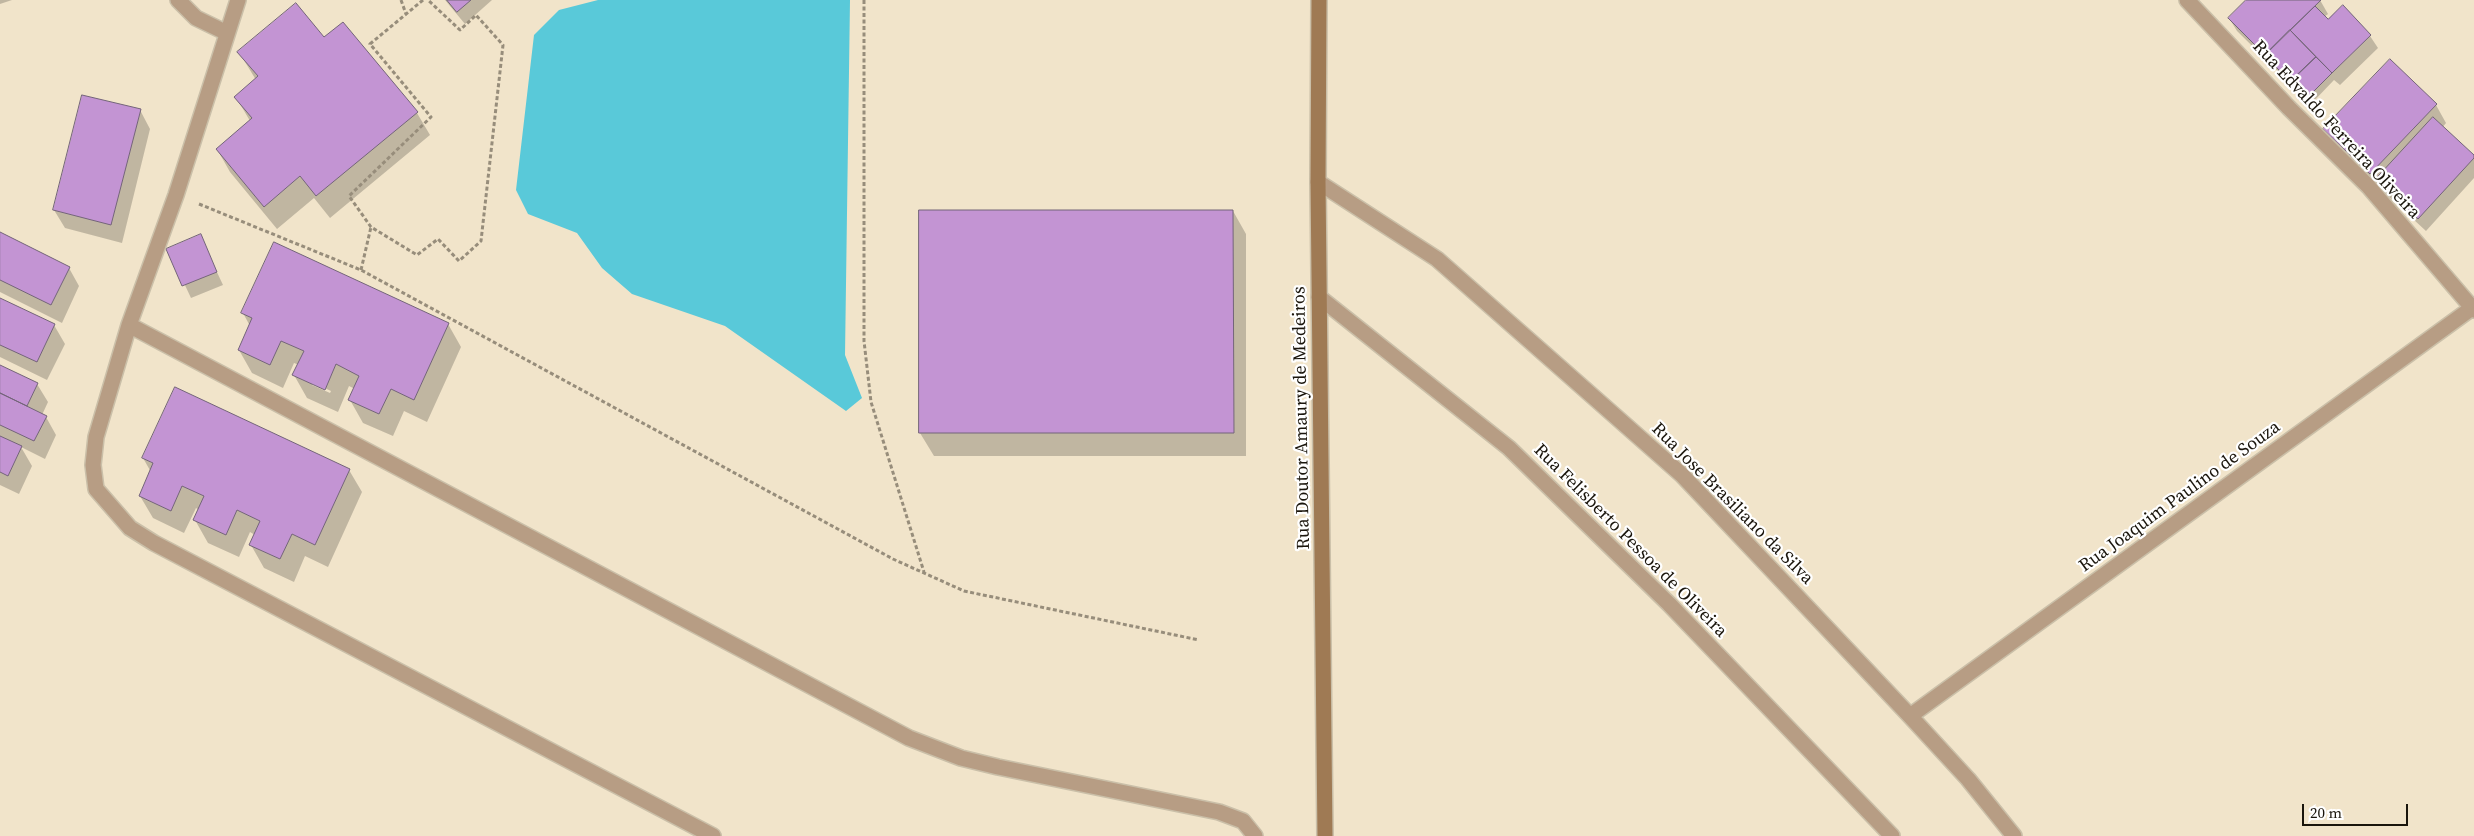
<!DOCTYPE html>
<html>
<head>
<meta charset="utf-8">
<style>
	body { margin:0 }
	#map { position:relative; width:2474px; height:836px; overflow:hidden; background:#f1e4ca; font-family:"Source Serif 4",serif }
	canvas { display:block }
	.scale { position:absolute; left:2302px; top:804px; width:106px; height:22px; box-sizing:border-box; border:2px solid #1a150c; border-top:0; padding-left:6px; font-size:15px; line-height:18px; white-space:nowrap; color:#1a150c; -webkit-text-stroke:4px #fff; paint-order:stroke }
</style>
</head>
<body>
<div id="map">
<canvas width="2474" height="836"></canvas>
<div class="scale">20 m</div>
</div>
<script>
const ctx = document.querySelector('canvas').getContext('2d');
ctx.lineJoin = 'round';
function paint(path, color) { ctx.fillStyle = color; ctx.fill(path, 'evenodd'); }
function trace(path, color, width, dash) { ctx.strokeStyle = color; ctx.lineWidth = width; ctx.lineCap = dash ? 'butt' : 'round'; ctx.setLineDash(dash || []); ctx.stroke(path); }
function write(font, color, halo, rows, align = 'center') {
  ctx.font = font + ' "Source Serif 4",serif'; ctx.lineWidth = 4.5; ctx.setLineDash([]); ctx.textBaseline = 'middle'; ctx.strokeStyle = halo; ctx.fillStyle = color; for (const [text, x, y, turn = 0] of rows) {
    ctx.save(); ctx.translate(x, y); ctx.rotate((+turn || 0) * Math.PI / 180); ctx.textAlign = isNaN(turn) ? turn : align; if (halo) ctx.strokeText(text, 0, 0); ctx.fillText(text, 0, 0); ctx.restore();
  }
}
paint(new Path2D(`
	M598 0H850L845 355 862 398 846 411 725 326 632 294 602 268 577 233 528 214 516 190 534 35 559 10Z`), '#59c9d9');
paint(new Path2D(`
	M0 0H12L0 4Z
	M445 0H492L465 24Z
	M2248 0H2320L2328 14 2324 17 2328 21 2343 7 2370 36 2378 48 2340 85 2334 80 2311 104 2237 31 2229 18Z
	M239 52 417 113 430 135 330 218 314 198 277 229 230 172 217 149 250 121 236 97 256 80Z
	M2436 105 2446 123 2442 128 2474 157V178L2426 231 2336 148 2325 130Z
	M140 110 150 129 122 243 65 228 54 210Z
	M921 211H1233L1246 234V456H934L920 433Z
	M0 234 69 268 79 286 62 323 0 292Z
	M200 236 223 285 191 298 168 249Z
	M0 299 54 325 65 344 47 380 0 357Z
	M243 313 448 324 461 347 427 422 404 411 393 436 363 423 350 400 355 389 349 386 338 412 307 398 294 375 299 365 294 363 283 388 252 373 239 350 250 326ZM312 382 331 391 330 393 312 385Z
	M0 367 37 384 48 402 42 415 46 417 56 435 45 459 21 447 32 466 19 494 0 485Z
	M143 458 349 470 362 492 328 567 305 556 294 582 264 568 251 545 255 535 250 532 239 557 208 543 195 520 199 510 196 508 184 533 153 518 140 496 151 472Z`), '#0003');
const building = new Path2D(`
	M447 0H471L457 12Z
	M2246 0H2321L2265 55 2228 18Z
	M296 3 324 37 343 22 418 112 316 196 300 176 264 207 216 149 252 118 234 97 258 76 237 52Z
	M2343 5 2371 35 2332 73 2290 30 2315 6 2328 19Z
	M2290 30 2316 57 2290 82 2265 55Z
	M2316 57 2332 73 2307 98 2290 82Z
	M2390 59 2437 104 2370 174 2323 129Z
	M82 95 141 109 111 225 53 210Z
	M2433 117 2474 155V158L2418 219 2376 179Z
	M919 210H1233L1234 433H919Z
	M0 232 70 267 51 305 0 280Z
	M201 234 217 272 182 286 166 249Z
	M274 242 449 323 414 400 391 389 379 414 348 400 359 376 336 364 325 390 292 375 304 351 281 341 270 365 238 350 252 318 241 313Z
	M0 298 55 324 37 362 0 345Z
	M0 365 38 383 27 406 0 393Z
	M175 387 350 469 315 545 292 534 280 559 249 545 260 521 237 510 226 535 193 520 204 496 182 486 171 511 139 496 153 463 142 458Z
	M0 393 47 416 34 441 0 425Z
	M0 436 22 446 8 476 0 472Z`);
paint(building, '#c394d3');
trace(building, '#736479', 1);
const street = new Path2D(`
	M178 0 196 18 227 33
	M238 0 176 195 129 325 96 437 93 465 96 489 130 528 154 543 713 836
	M2187 0 2289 108 2368 186 2474 310
	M1318 182 1437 259 1682 475 1910 716 1968 779 2014 836
	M1319 297 1509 448 1669 604 1892 836
	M129 325 909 738 961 758 998 767 1219 812 1243 821 1255 836
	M1910 716 2472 308`);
const secondary = new Path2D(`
	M1319 0 1318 182 1325 836`);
trace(street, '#cabfa8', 18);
trace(secondary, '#cabfa8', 18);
trace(new Path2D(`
	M401 0 406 14
	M423 0 370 44 431 117 349 196 371 227 417 255 438 239 459 261 481 241 503 45 476 15 460 30 428 0
	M864 0V341L871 402 924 572
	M199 204 361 270 893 559 964 591 1199 640
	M361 270 371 227`), '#978d7b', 3, [4, 2.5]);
trace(street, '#b79d84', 15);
trace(secondary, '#9f7a54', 15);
write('18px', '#1a150c', '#fff', [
	["Rua Edvaldo Ferreira Oliveira",2336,130,47],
	["Rua Doutor Amaury de Medeiros",1302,418,-91],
	["Rua Joaquim Paulino de Souza",2180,497,-36],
	["Rua Jose Brasiliano da Silva",1732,504,45],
	["Rua Felisberto Pessoa de Oliveira",1630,541,45]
]);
</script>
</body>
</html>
